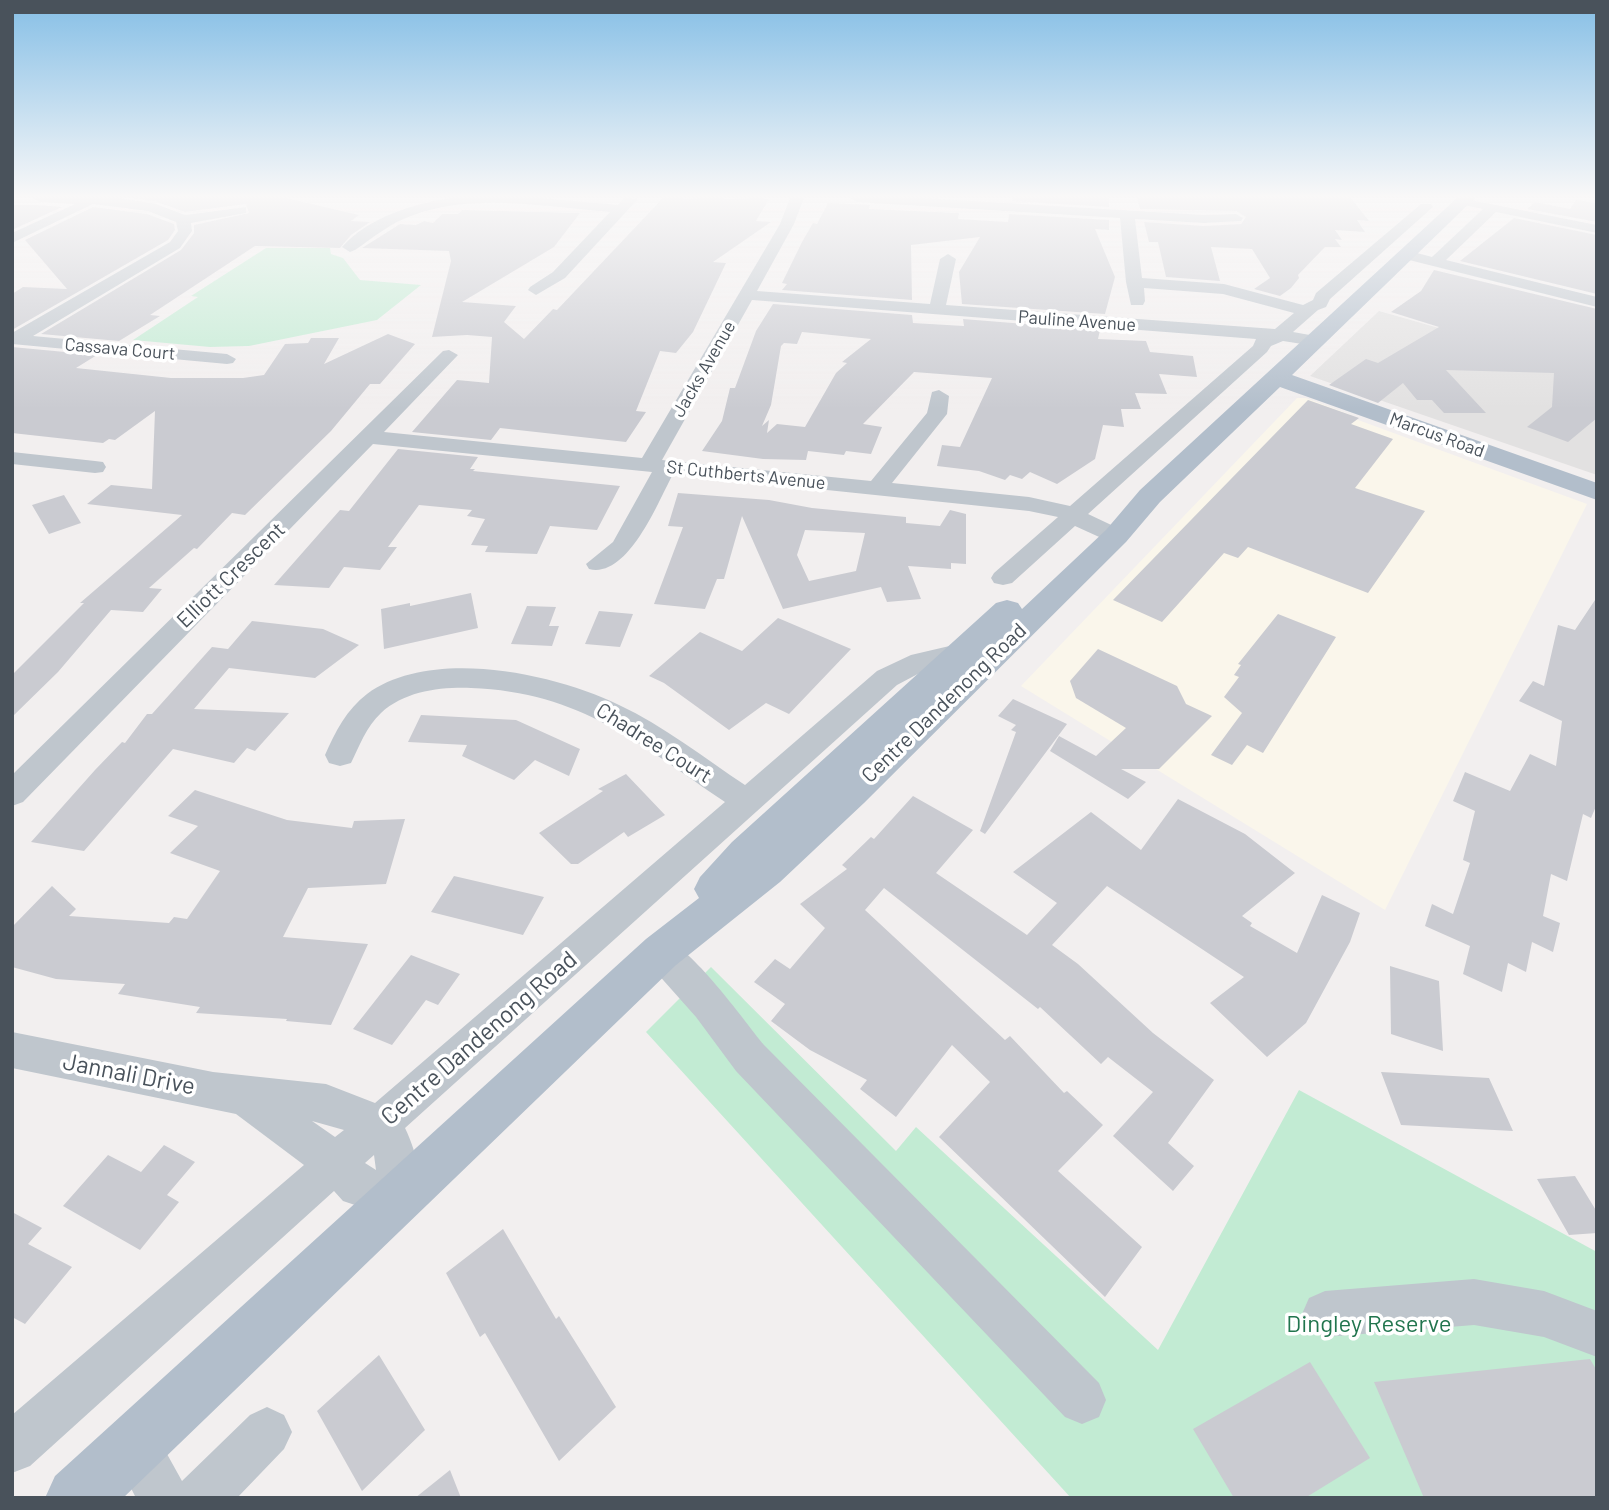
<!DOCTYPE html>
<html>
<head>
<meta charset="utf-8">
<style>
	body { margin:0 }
	#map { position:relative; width:1609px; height:1510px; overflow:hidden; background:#f2efef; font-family:Barlow,sans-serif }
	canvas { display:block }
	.frame { position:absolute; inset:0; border:14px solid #49525b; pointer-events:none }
</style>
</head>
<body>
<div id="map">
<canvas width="1609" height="1510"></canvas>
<div class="frame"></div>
</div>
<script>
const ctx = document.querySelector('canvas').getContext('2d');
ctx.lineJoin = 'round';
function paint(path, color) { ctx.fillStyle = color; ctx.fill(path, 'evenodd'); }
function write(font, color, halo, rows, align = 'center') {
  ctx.font = font + ' Barlow,sans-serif'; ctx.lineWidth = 7; ctx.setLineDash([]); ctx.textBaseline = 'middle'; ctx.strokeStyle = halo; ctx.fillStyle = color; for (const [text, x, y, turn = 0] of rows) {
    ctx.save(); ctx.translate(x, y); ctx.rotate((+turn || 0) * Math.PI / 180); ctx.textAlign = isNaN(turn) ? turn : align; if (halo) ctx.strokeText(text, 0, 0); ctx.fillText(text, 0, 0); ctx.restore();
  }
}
paint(new Path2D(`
	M1297 398H1306L1351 415 1350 417 1587 504 1385 910 1021 686Z`), '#faf6eb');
paint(new Path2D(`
	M1379 311 1530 354 1597 333V475L1310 376Z`), '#e2e1e1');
paint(new Path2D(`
	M266 248H330L331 254 343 258 360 280 421 285 377 320 249 346 210 347 133 340 198 297 191 296Z
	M711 967 896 1151 916 1127 1158 1350 1299 1090 1597 1252V1498H1071L646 1032Z`), '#c2ebd3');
paint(new Path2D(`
	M134 198H286L359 215 351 221 370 222 351 235 340 248 255 246 150 315 160 316 119 341 41 334 181 250 194 233V225L249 213 246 204 185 212 157 202Z
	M663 198 769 199 756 221 771 222 713 262 726 263 693 332 676 353 660 351 636 411 646 412 626 442 500 428 491 440 412 432 457 380 489 383 492 337 467 335 432 337 451 261 449 251 362 248 400 224 416 225 424 221 433 223 442 214H458L462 210 580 213 554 247 462 302 516 306 504 322 524 339 553 309 557 310Z
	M1013 198H1109V207L1012 201Z
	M1137 198H1351L1369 221 1357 220 1365 232 1335 230 1342 240 1335 239 1341 247H1325L1298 275 1299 278 1291 288 1280 296 1254 289 1270 278 1252 249 1211 247 1220 281 1166 277 1158 242H1149L1144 222 1204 226 1241 224 1246 217 1236 211 1140 209Z
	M1576 200 1597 203V222L1527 209 1535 202 1570 209Z
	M828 203 870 205 869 209 959 213 958 219 1008 222 1009 214 1109 220V230L1095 229 1115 277 1105 314 962 304 959 272 980 237 911 245 912 300 782 290 787 284 782 283 802 242 813 223 817 224Z
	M12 205H36L62 207 12 230Z
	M93 207 147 214 174 224 175 230 168 240 12 330V294L23 287 67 289 25 240Z
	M1514 218 1597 235V294L1460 261Z
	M1434 270 1597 309V418L1568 442 1527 427 1552 407 1554 373 1446 370 1486 413H1444L1432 400H1417L1403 383 1378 403 1329 385 1366 359 1378 363 1439 327 1391 312 1421 291Z
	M773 304 912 315 913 323 964 326 963 319 1100 330 1098 339 1146 341 1150 352 1193 356 1197 377 1159 374 1167 394 1135 393 1141 409H1121L1124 427 1103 425 1095 459 1057 484 1030 472 1022 479 1010 475 1005 480 979 471 937 466 942 445 960 447 992 378 914 372 863 424 882 427 871 454 846 451 844 455 808 451 806 460 763 459 702 451 722 421 730 388H735L756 331ZM802 332 871 339 842 362 847 363 836 373 805 427 777 424 767 433 769 420 762 426 771 405 781 346 784 343 797 344Z
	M388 334 415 344 380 384H370L331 431 245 515 232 513 197 549 194 548 149 588 162 589 143 612 111 610 58 672 12 717V675L84 603H80L182 515 87 504 111 485 152 489 155 411 115 440 109 439 103 443 12 433V347L97 355 76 368 171 378H243L264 375 285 344 308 343 311 338H339L324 364Z
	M1308 400 1359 418 1351 424 1393 439 1355 488 1425 511 1368 593 1248 547 1238 558 1224 553 1162 622 1113 600Z
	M398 449 478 457 470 469H475L473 471 620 486 597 530 550 526 537 554 485 552 488 546 471 545 485 519 467 516 472 510 419 505 388 547H397L380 570 344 567 329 588 274 585 340 510 349 511Z
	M678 493 769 500 812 508 906 517V523L940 526 950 510 966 514V564L951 563V569L908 566 921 599 887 602 881 587 783 609 742 516 724 579H717L705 609 654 604 683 527 668 526ZM805 530 865 533 856 571 809 581 797 555Z
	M64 495 81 523 49 534 32 505Z
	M471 593 478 628 384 649 381 609 410 603V606Z
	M1597 597V804L1591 818 1583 814 1567 881 1551 874 1543 916 1560 923 1553 952 1532 942 1526 972 1508 963 1502 992 1463 974 1470 946 1425 926 1432 904 1453 914 1470 863 1463 860 1475 811 1453 801 1465 772 1510 791 1530 754 1556 766 1562 721 1519 701 1533 681 1544 686 1558 625 1575 630Z
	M527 606 556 607 549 626H559L552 646 511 644Z
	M599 611 633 614 620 647 585 644Z
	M1278 614 1336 637 1263 753 1247 745 1232 765 1211 755 1242 713 1224 697 1239 677 1234 675 1241 665 1238 664Z
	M778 618 851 649 789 714 766 703 729 730 664 683 649 676 700 632 742 651Z
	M252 621 323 629 359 645 315 678 229 668 194 709 289 713 255 751 247 748 234 763 173 749 84 851 31 842 95 770 122 742 125 743 147 714H152L212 647 228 649Z
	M1098 649 1177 686 1186 704 1212 716 1159 769H1121L1146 782 1128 799 1050 751 1059 736 1096 756 1126 728 1076 698 1070 681Z
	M1013 699 1067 724 985 834 980 831 1016 732 1011 730 1016 725 998 716Z
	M421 715 516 720 580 749 569 776 535 760 514 780 462 756 467 745 408 742Z
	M626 774 665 815 628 837 624 832 578 864H571L539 833 603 791 598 789Z
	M195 790 287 820 352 828 354 821 405 819 386 884 308 888 283 937 368 944 331 1025 286 1021 287 1019 196 1013 200 1007 118 994 125 984 56 979 12 967V927L52 886 76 909 69 916 169 923 174 917 187 919 220 871 170 853 198 826 168 816Z
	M913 796 973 830 936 873 1027 935 1057 903 1013 872 1091 812 1141 850 1178 799 1245 834 1295 873 1242 916 1252 923 1250 926 1297 953 1322 895 1360 913 1350 942 1306 1023 1267 1057 1210 1003 1244 977 1107 886 1052 945 1078 964 1153 1033 1214 1080 1168 1143 1194 1166 1173 1191 1113 1136 1153 1092 1108 1057 1101 1064 1040 1007 1038 1009 884 888 865 910 1005 1040 1010 1036 1064 1093 1067 1091 1103 1125 1058 1171 1142 1247 1105 1297 939 1137 990 1082 952 1045 896 1117 860 1089 867 1080 810 1050 771 1021 785 1004 754 982 775 959 790 969 825 928 800 904 847 869 842 865 871 837 874 839Z
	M454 876 544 897 523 935 431 912Z
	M411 955 460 974 438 1005 426 1000 392 1045 353 1029Z
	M1390 966 1439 981 1443 1051 1391 1034Z
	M1381 1072 1489 1078 1513 1131 1401 1125Z
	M164 1145 195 1162 167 1195 179 1202 140 1250 63 1206 108 1155 141 1172Z
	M1575 1176 1597 1212V1233L1569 1235 1537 1179Z
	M12 1212 42 1228 28 1244 72 1267 25 1324 12 1317Z
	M503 1229 556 1319 559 1316 616 1407 559 1461 485 1333 480 1337 446 1273Z
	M379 1355 425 1430 362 1491 317 1411Z
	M1590 1359 1597 1371V1496L1582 1498H1424L1374 1382Z
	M1310 1362 1370 1458 1305 1498H1234L1193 1429Z
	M450 1470 461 1498H415Z`), '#cacbd1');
paint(new Path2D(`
	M33 198H118L156 204 185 215 246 207V213L191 223 192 231 180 248 33 336 227 354 236 359 233 363 227 364 12 344V333L170 242 178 231 176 222 148 211 93 204 12 243V233L75 204 40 202Z
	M450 198H541L618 205 624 198 638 199 565 278 536 295 528 290 530 287 553 272 610 212C546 207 473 192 411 216 390 223 373 238 355 250L350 252 342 247C369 217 413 204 450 198Z
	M790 198H804L794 224 757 291 930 304 940 259 948 254 956 259 946 305 1275 329 1294 313 1223 294 1144 288 1145 301 1143 305H1131L1126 282 1120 218 857 202 850 198H922L1204 215 1236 214 1243 218 1241 221 1204 223 1135 219 1142 278 1224 284 1303 305 1313 300 1316 293 1421 204H1431L1433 207 1330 299 1326 307 1318 310 1293 332 1321 337 1324 341 1321 345 1315 346 1283 341 1271 346 1267 352 1088 514 1124 531 1128 536 1124 541H1108L1075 526 1012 583 1003 585 994 583 991 578 994 573 1058 517 1029 511 673 474C658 502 628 579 589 569L586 564 613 542 652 472 373 444 23 802 12 806V775L443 351 449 350 458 355 384 432 642 458 780 224ZM752 300 1256 339 1253 346 1070 506 1029 497 892 483 947 414 949 396 939 390 932 392 927 413 871 481 662 460Z
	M1460 198 1597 225V233L1496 212 1446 260 1597 297V307L1401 258 1398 255 1401 252 1406 250 1432 257 1483 209 1459 204 1457 201Z
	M12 452 95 461 103 462 106 467 103 472 95 473 12 464Z
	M958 644 967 647 971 653 967 659 931 667 897 685 405 1128C418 1155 424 1184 412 1213L397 1219 343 1201 334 1191 30 1466 12 1473V1415L304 1165 236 1114 12 1068V1032L213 1072 326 1084 375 1103 725 802C639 744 581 692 471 688 440 687 405 691 381 713 366 727 360 745 351 763L340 766 329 763 325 755C335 732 347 709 367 694 431 647 553 673 619 705 664 726 704 758 745 785L877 671 911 655ZM312 1121 344 1130 335 1137ZM374 1155 376 1170 365 1163Z
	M661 937C693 948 741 1017 764 1045L1099 1383 1106 1400 1099 1417 1082 1424 1065 1417 736 1071 696 1017 648 963 643 952 648 941Z
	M1474 1279 1544 1291 1597 1311V1357L1544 1337 1474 1325 1325 1337 1309 1330 1302 1314 1309 1298 1325 1291Z
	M267 1407 284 1415 292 1432 284 1449 237 1498H136L109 1445 116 1427 134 1420 152 1427 182 1481 250 1415Z`), '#bfc6cd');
paint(new Path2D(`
	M1457 198H1475L1292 375 1597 483V500L1280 387 1160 502 1126 542 864 803 780 882 676 965 123 1498H45L55 1476 646 939 699 898 694 889 700 877 732 842 996 603 1007 600 1018 603 1022 609 1106 530 1140 490Z`), '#b2becb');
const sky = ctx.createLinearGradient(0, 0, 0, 409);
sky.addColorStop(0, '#86bfe6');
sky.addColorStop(0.48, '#f9f8f8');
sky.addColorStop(1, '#f9f8f800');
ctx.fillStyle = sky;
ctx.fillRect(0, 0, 1609, 409);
write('18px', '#49525b', '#fff', [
	["Pauline Avenue",1077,321,4],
	["Cassava Court",120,349,5],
	["Jacks Avenue",704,369,-60],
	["Marcus Road",1437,435,20],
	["St Cuthberts Avenue",746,475,6]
]);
write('21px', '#49525b', '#fff', [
	["Elliott Crescent",231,575,-44],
	["Centre Dandenong Road",944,703,-44],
	["Chadree Court",654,743,32]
]);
write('24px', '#49525b', '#fff', [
	["Centre Dandenong Road",479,1038,-41],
	["Jannali Drive",129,1074,11]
]);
write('24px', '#21754e', '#fff', [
	["Dingley Reserve",1369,1324]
]);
</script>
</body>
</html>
